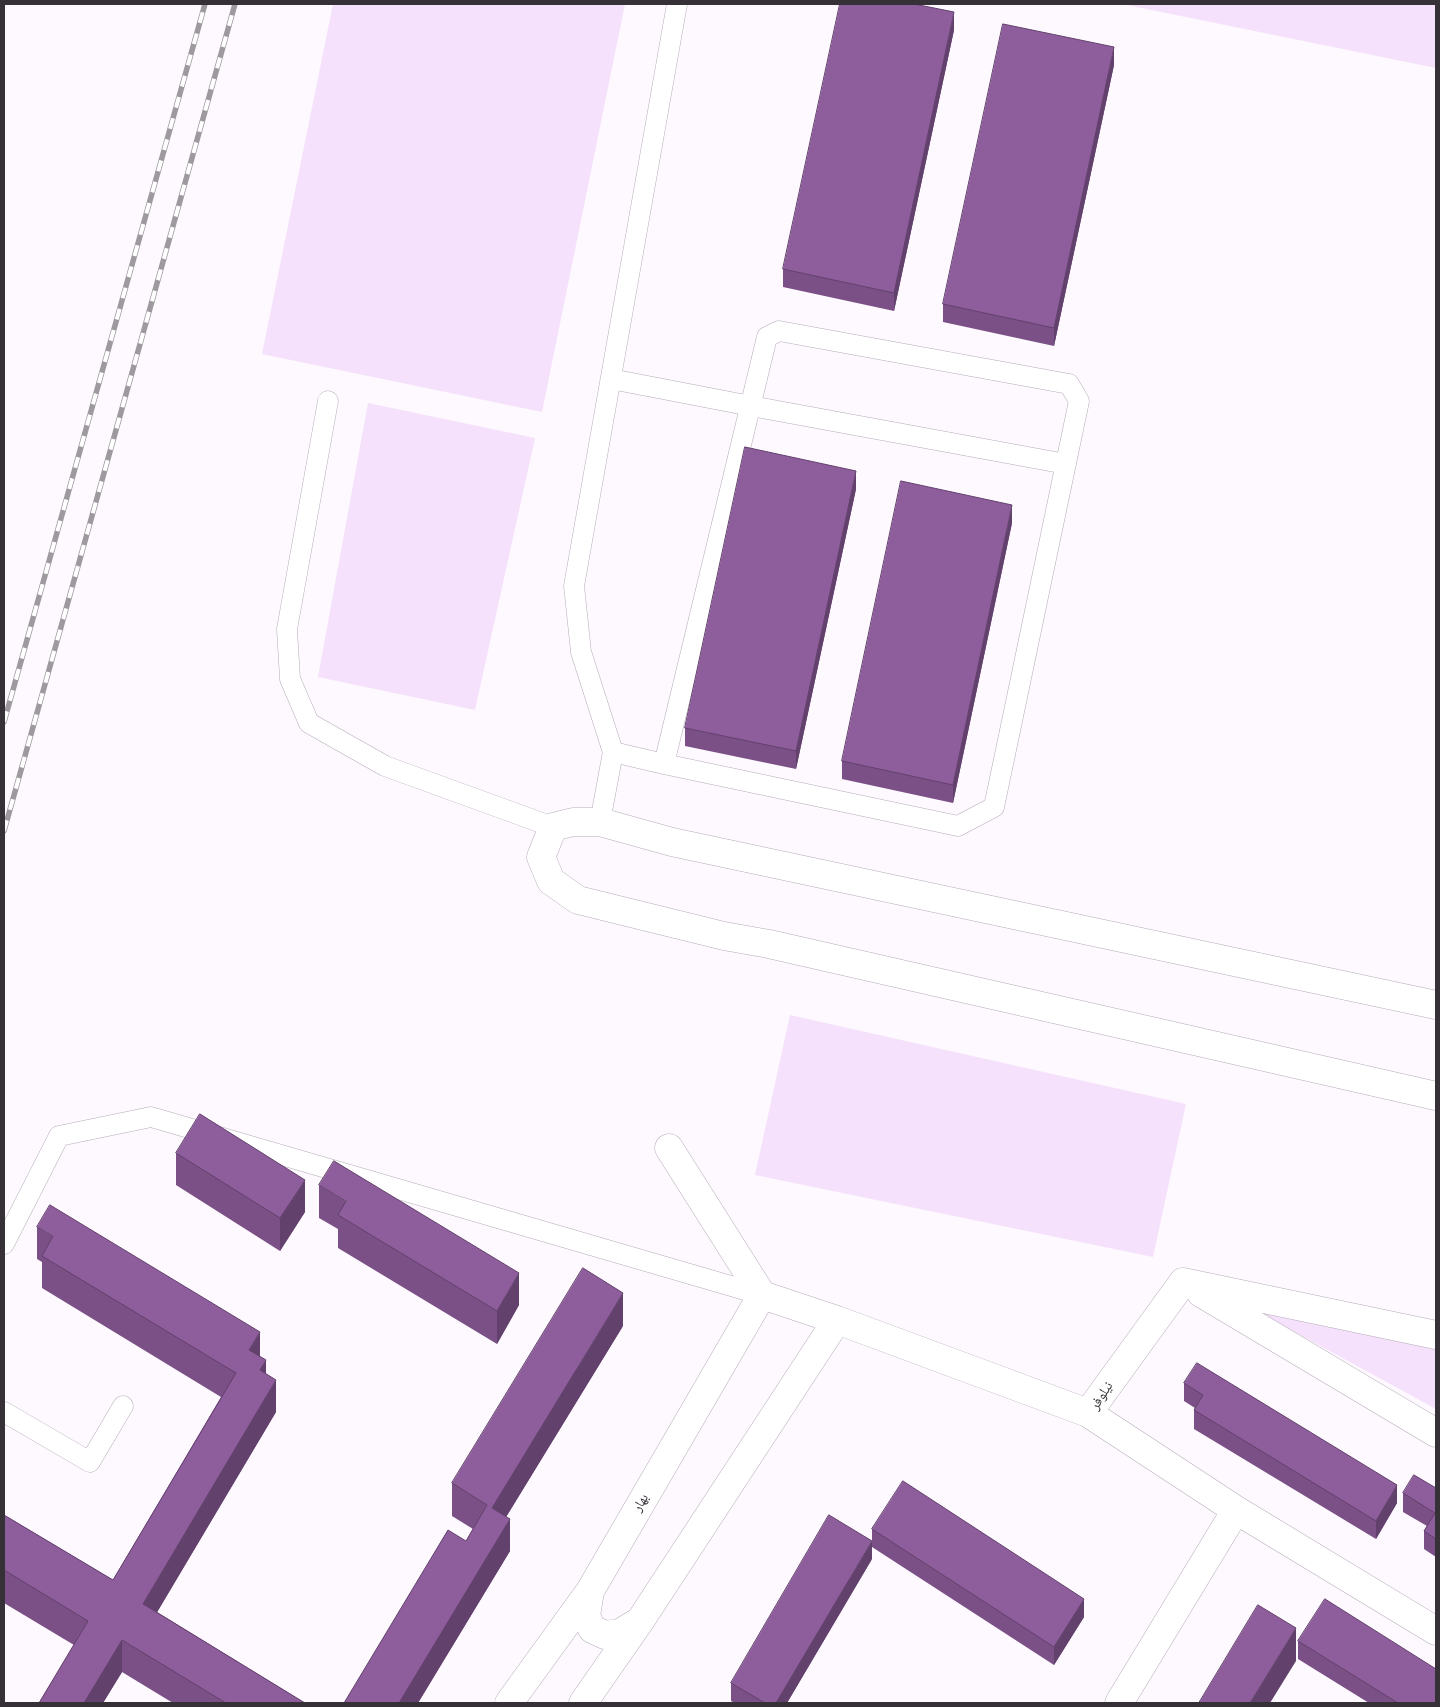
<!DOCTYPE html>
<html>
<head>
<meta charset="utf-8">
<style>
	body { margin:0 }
	#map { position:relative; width:1440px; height:1707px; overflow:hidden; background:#fdf9fe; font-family:Roboto,sans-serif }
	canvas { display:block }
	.frame { position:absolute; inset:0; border:5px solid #353136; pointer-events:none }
</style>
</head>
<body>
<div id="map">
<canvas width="1440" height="1707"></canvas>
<div class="frame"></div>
</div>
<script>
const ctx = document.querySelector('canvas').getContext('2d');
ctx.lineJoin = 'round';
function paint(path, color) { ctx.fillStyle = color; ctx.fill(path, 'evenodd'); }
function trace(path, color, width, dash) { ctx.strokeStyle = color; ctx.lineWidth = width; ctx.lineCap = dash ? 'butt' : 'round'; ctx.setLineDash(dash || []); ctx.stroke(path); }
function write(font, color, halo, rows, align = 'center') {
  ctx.font = font + ' Roboto,"Noto Naskh Arabic",sans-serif'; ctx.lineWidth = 5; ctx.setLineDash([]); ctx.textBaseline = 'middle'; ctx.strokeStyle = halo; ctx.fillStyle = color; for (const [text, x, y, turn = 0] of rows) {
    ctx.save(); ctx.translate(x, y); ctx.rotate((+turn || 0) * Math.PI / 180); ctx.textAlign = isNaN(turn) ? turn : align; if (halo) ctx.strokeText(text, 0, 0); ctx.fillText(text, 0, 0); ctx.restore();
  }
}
paint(new Path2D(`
	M333 4H625L542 412 262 354Z
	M1122 4H1436V68Z
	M368 403 535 438 475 710 318 677Z
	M790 1015 1186 1104 1153 1257 755 1175Z
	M1247 1306 1436 1345V1409Z`), '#f5e1fb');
const service = new Path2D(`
	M611 379 751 406 1066 464
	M328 401 287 629 290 679 309 723 385 766 553 827
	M613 752 664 764 958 826 994 807 1079 401 1069 384 779 331 767 337 664 764
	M600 822 613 752 581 652 574 586 677 4
	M4 1244 59 1136 151 1117 762 1295
	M4 1412 90 1462 123 1406`);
const minor = new Path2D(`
	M1436 1005 672 842 600 822H573L553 827 541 857 551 881 578 900 724 936 769 944 1436 1096
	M669 1148 762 1295 837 1320
	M1201 1293 1436 1433
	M1436 1335 1183 1282 1088 1413 1236 1510 1436 1631
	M590 1591 586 1616 592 1629 605 1635 620 1633 640 1621
	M509 1703 590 1591 762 1295
	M583 1703 640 1621 837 1320 1088 1413
	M1119 1703 1236 1510`);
trace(service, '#b6acb9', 21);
trace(minor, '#b6acb9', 29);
trace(service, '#fff', 20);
trace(minor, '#fff', 28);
const rail = new Path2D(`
	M4 722 205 4
	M4 831 235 4`);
trace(rail, '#9d999e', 5.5);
trace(rail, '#fff', 4, [11]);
paint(new Path2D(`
	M954 30 894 311 783 287V269Z
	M1114 65 1054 346 943 322V304Z
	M856 489 796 769 685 746V728Z
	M1012 523 953 803 842 779V761Z
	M176 1153 305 1212 280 1251 176 1185Z
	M319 1185 519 1305 497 1344 338 1248V1229L319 1218Z
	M37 1227 260 1356 266 1374 276 1412 157 1612 305 1703H173L122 1672 103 1703H39L74 1645 4 1603V1515L113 1580 221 1397 42 1288V1262L37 1259Z
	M623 1326 506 1517 510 1551 418 1703H344L466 1541 473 1529 452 1516V1483Z
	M1184 1383 1397 1503 1376 1539 1194 1429V1410L1195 1408 1184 1401Z
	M1436 1488V1557L1424 1549V1531L1427 1526 1403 1512V1493Z
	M872 1529 1084 1617 1054 1665 872 1547Z
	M872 1559 787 1703H735L731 1701V1683Z
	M1298 1641 1436 1703H1369L1298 1659Z`), '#7a5086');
paint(new Path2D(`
	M954 12V30L894 311V293Z
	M1114 47V65L1054 346V328Z
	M856 471V489L796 769V751Z
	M1012 505V523L953 803V785Z
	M305 1180V1212L280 1251V1218Z
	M519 1273V1305L497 1344V1311Z
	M623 1293V1326L492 1540V1508Z
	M260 1332V1364L249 1350Z
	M266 1360V1392L260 1370Z
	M276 1380V1412L143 1636V1604Z
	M1397 1485V1503L1376 1539V1521Z
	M510 1519V1551L418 1703H399Z
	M872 1541V1559L787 1703H776Z
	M1084 1599V1617L1054 1665V1647Z
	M1296 1628V1661L1270 1703H1250Z
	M122 1640V1672L103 1703H84Z`), '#63416d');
const building = new Path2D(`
	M840 4H914L954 12 894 293 783 269Z
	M1003 24 1114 47 1054 328 943 304Z
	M745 447 856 471 796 751 685 728Z
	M901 481 1012 505 953 785 842 761Z
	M200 1114 305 1180 280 1218 176 1153Z
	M334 1161 519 1273 497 1311 338 1215 346 1201 319 1185Z
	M50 1205 260 1332 249 1350 266 1360 260 1370 276 1380 143 1604 305 1703H226L122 1640 84 1703H39L88 1621 4 1570V1515L113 1580 236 1373 42 1256 53 1236 37 1227Z
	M583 1268 623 1293 492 1508 510 1519 399 1703H344L448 1530 466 1541 487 1505 452 1483Z
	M1197 1363 1397 1485 1376 1521 1194 1410 1203 1395 1184 1383Z
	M1414 1475 1436 1488V1539L1424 1531 1435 1513 1403 1493Z
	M903 1481 1084 1599 1054 1647 872 1529Z
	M829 1515 872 1541 776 1703H765L731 1683Z
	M1325 1599 1436 1669V1703H1398L1298 1641Z
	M1258 1605 1296 1628 1250 1703H1199Z`);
paint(building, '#8e5d9c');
trace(building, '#63416d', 1);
write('14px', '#353136', '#fff', [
	["نیلوفر",1102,1396,-57],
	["بهار",641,1503,-60]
]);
</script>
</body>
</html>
